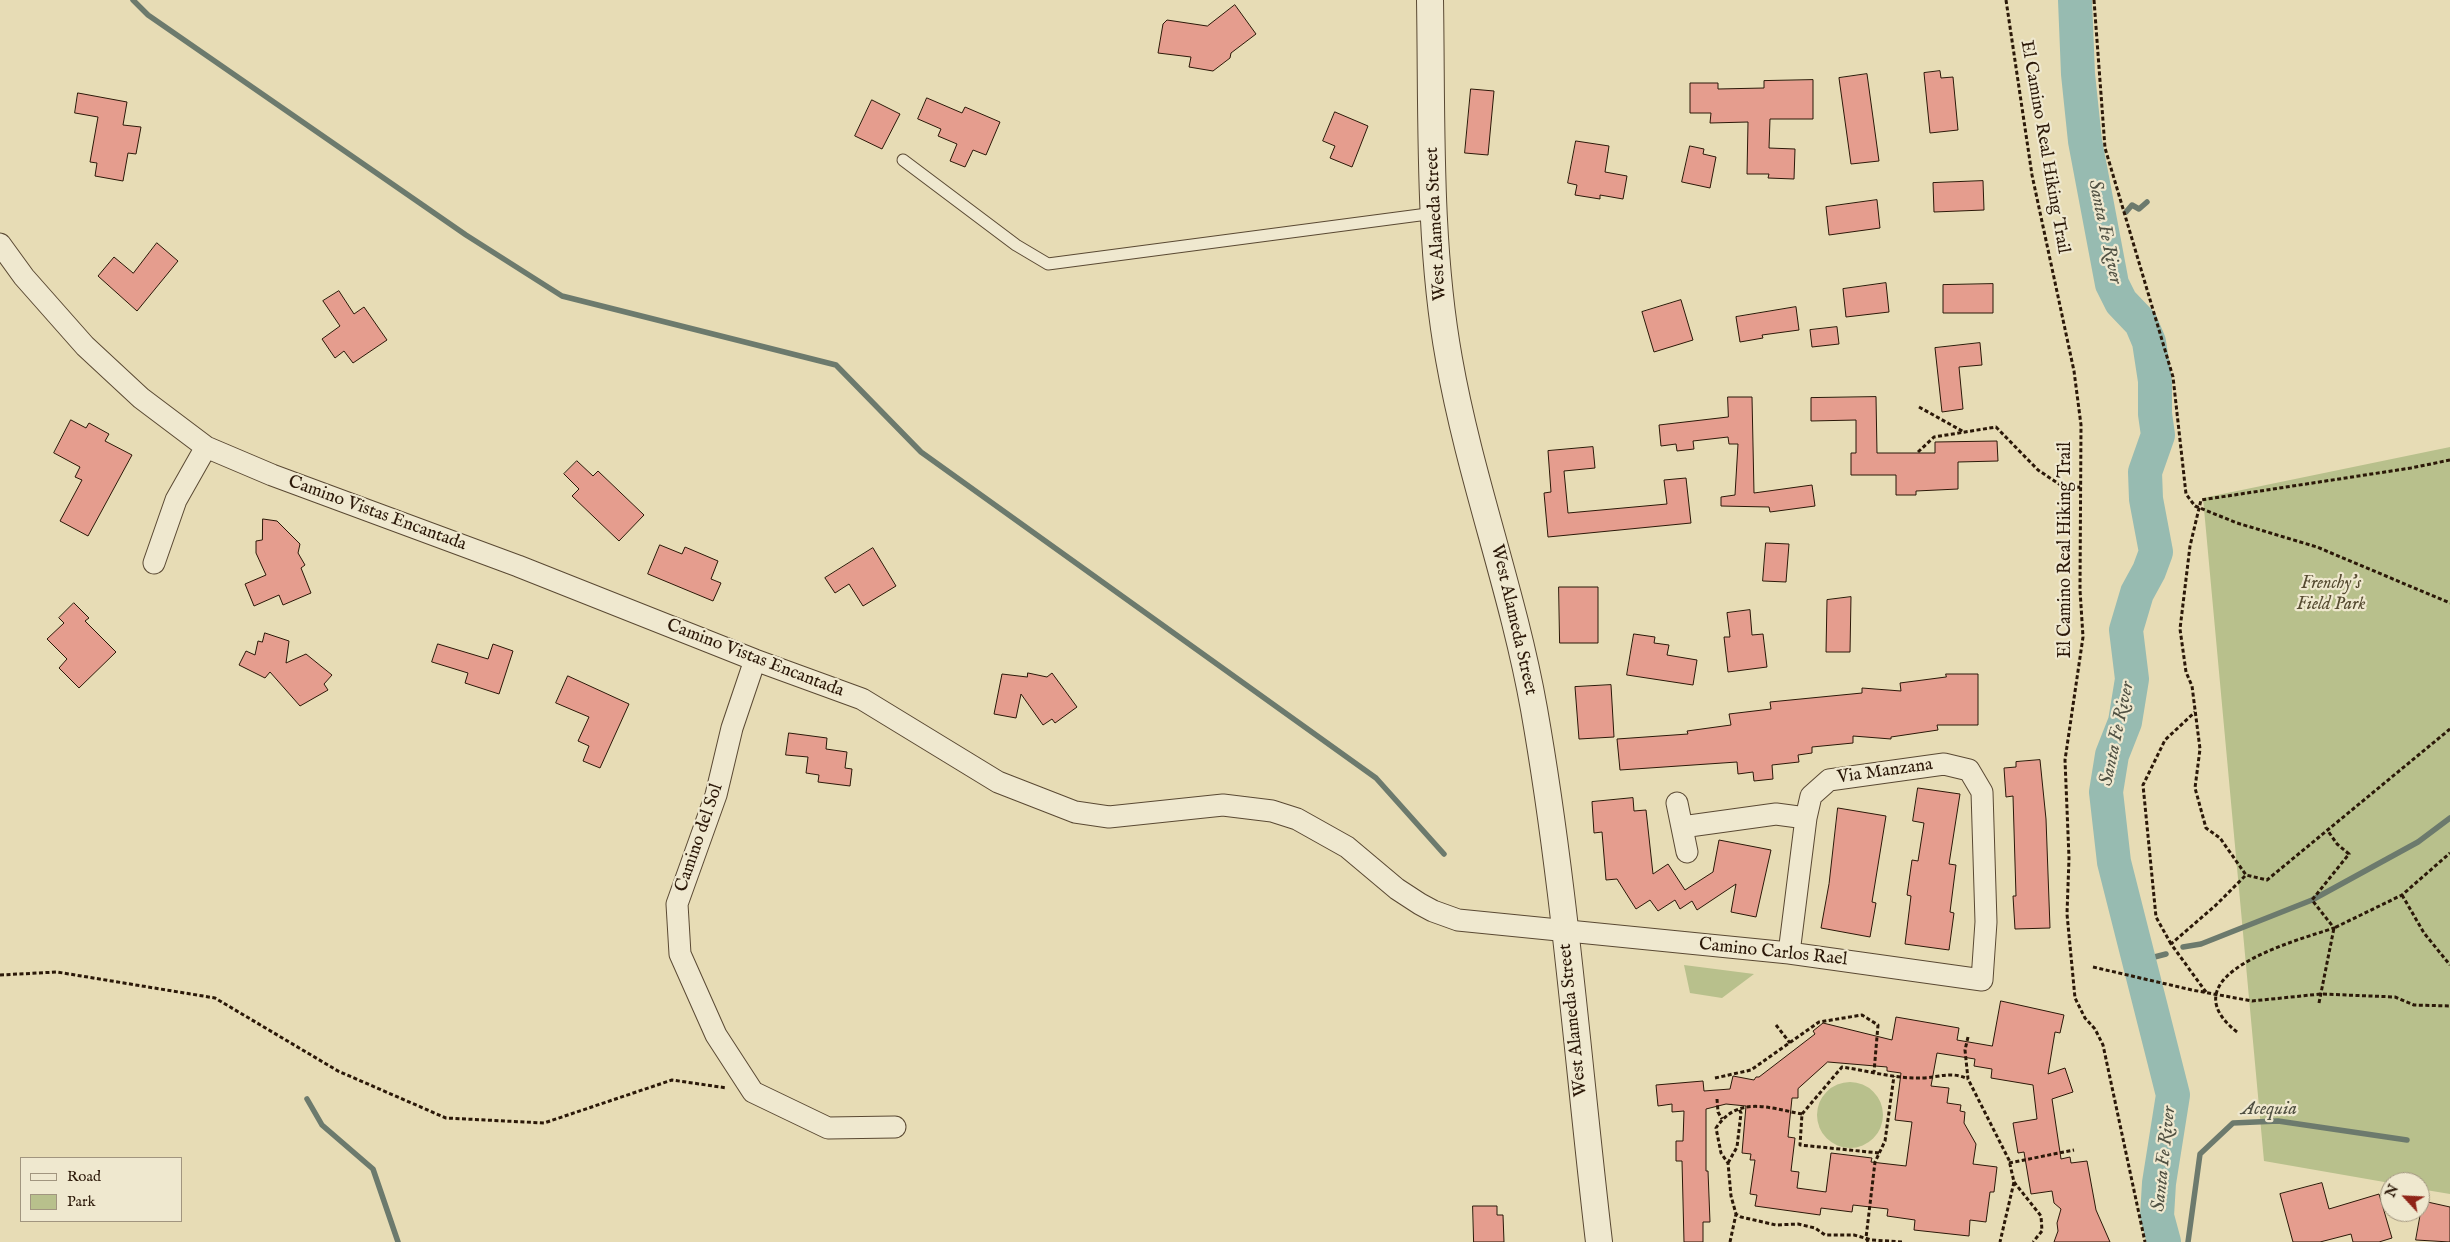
<!DOCTYPE html>
<html>
<head>
<meta charset="utf-8">
<style>
	body { margin:0 }
	#map { position:relative; width:2450px; height:1242px; overflow:hidden; background:#e7dcb5; font-family:"IM FELL English",serif }
	canvas { display:block }
	.legend { position:absolute; left:20px; top:1157px; width:162px; height:65px; box-sizing:border-box; background:#efe8cf; border:1px solid #a1957f; margin:0; padding:6px 9px; list-style:none; font-size:15px; color:#2b1808 }
	.legend li { display:flex; align-items:center; gap:10px; height:25px }
	.legend b { width:25px; border:1px solid #a1957f }
	.north { position:absolute; left:2380px; top:1172px; width:50px; height:50px; box-sizing:border-box; background:#efe8cf; border:1px solid #a1957f; border-radius:50%; rotate:295deg; font-size:14px; font-weight:700; line-height:20px; text-align:center; color:#2b1808 }
	.north::after { content:''; display:block; margin:auto; width:18px; height:22px; background:#8f2418; clip-path:polygon(50% 0,100% 100%,50% 72%,0 100%) }
</style>
</head>
<body>
<div id="map">
<canvas width="2450" height="1242"></canvas>
<ul class="legend">
<li><b style="height:6px;background:#efe8cf"></b>Road</li>
<li><b style="height:14px;background:#b8c08c"></b>Park</li>
</ul>
<div class="north">N</div>
</div>
<script>
const ctx = document.querySelector('canvas').getContext('2d');
ctx.lineJoin = 'round';
function paint(path, color) { ctx.fillStyle = color; ctx.fill(path, 'evenodd'); }
function trace(path, color, width, dash) { ctx.strokeStyle = color; ctx.lineWidth = width; ctx.lineCap = dash ? 'butt' : 'round'; ctx.setLineDash(dash || []); ctx.stroke(path); }
function write(font, color, halo, rows, align = 'center') {
  ctx.font = font + ' "IM FELL English",serif'; ctx.lineWidth = 4.5; ctx.setLineDash([]); ctx.textBaseline = 'middle'; ctx.strokeStyle = halo; ctx.fillStyle = color; for (const [text, x, y, turn = 0] of rows) {
    ctx.save(); ctx.translate(x, y); ctx.rotate((+turn || 0) * Math.PI / 180); ctx.textAlign = isNaN(turn) ? turn : align; if (halo) ctx.strokeText(text, 0, 0); ctx.fillText(text, 0, 0); ctx.restore();
  }
}
paint(new Path2D(`
	M2450 447V1194L2420 1189V1182L2390 1183 2264 1161 2203 498Z
	M1684 965 1754 974 1722 998 1690 993Z
	M1817 1115a33 33 0 1 1 66 0a33 33 0 1 1-66 0Z`), '#b8c08c');
trace(new Path2D(`
	M133 0 148 15 466 235 562 296 836 365 921 452 1376 778 1444 854
	M2126 212 2132 205 2139 209 2147 202
	M2183 947 2201 944 2312 900 2418 842 2450 818
	M2139 961 2166 954
	M307 1099 322 1125 373 1169 398 1242
	M2188 1242 2200 1154 2233 1123 2278 1121 2407 1140`), '#6c7a6d', 5.5);
trace(new Path2D(`
	M2075 0 2078 74 2085 141 2112 284 2121 302 2141 323 2149 342 2155 381V414L2158 435 2145 472 2146 499 2156 552 2149 571 2137 593 2126 630 2132 679 2125 722 2112 755 2106 792 2114 862 2173 1095 2159 1183 2157 1216 2164 1242`), '#97bbb1', 34);
const building = new Path2D(`
	M1235 5 1256 34 1231 53 1230 58 1213 71 1189 67 1191 57 1158 53 1163 24 1167 20 1207 26Z
	M1940 71 1941 78 1953 77 1958 130 1930 133 1924 73Z
	M1867 74 1879 161 1851 164 1839 78Z
	M1813 80V119H1770L1769 148 1795 149 1794 179 1768 178 1769 174H1747L1748 122 1710 123 1711 113H1690V83H1718V89L1764 88V81Z
	M1471 89 1494 91 1488 155 1465 153Z
	M78 93 127 102 123 125 141 127 136 154 128 153 123 181 95 176 97 163 90 162 98 117 75 113Z
	M927 98 962 113 965 107 1000 122 986 155 973 150 965 167 950 161 957 144 938 136 941 129 918 119Z
	M872 100 900 114 882 149 855 136Z
	M1335 112 1368 126 1352 167 1330 158 1335 146 1323 141Z
	M1576 141 1609 146 1605 172 1627 176 1623 199 1600 195V199L1575 195 1577 185 1568 183Z
	M1690 146 1704 149 1703 154 1716 157 1710 188 1682 182Z
	M1983 181 1984 210 1934 212 1933 183Z
	M1877 200 1880 228 1829 235 1826 207Z
	M157 243 178 261 137 311 98 276 114 257 133 273Z
	M1886 283 1889 312 1846 317 1843 289Z
	M1993 284V313H1943V285Z
	M339 291 354 314 364 307 387 340 353 363 344 351 335 358 322 339 340 326 323 301Z
	M1681 300 1693 340 1654 352 1642 312Z
	M1796 307 1799 330 1762 335 1763 338 1740 342 1736 317Z
	M1837 327 1839 344 1812 347 1810 330Z
	M1980 343 1982 365 1959 367 1963 409 1942 412 1935 348Z
	M1728 397H1752L1754 493 1812 485 1815 506 1770 512 1769 507 1721 506V497L1735 495 1738 444H1729L1728 437 1693 441 1694 449 1677 451 1676 444 1661 446 1659 425 1728 417Z
	M1876 397 1877 453H1935V442L1997 441 1998 461 1958 462V489L1916 491V495H1896V475H1851V453H1856V420L1811 421V398Z
	M71 420 86 428 89 423 109 434 105 441 132 455 88 536 60 521 82 480 75 477 80 467 54 453Z
	M1593 447 1595 468 1564 471 1568 513 1667 504 1664 480 1686 478 1691 523 1548 537 1544 493 1551 492 1548 451Z
	M577 461 593 476 598 471 644 515 619 541 572 496 579 489 564 474Z
	M263 519 277 521 300 544 298 553 305 565 301 568 311 593 283 605 279 595 254 606 245 584 266 575 256 553V541L262 540Z
	M1766 543 1789 544 1786 582 1763 581Z
	M660 545 682 554 685 547 718 561 711 579 721 583 713 601 648 574Z
	M873 548 896 586 863 606 849 584 835 593 825 578Z
	M1559 587H1598V643H1560Z
	M1851 597 1850 652H1826L1827 600Z
	M74 603 89 618 85 621 116 652 79 688 59 668 67 659 47 639 64 623 59 618Z
	M1750 610 1752 635 1763 634 1767 667 1728 672 1724 637H1730L1727 613Z
	M265 633 289 641 286 663 306 654 332 675 324 684 328 690 300 706 270 672 265 678 239 665 246 651 255 655 258 641 262 642Z
	M1634 634 1655 637 1654 643 1669 645 1667 655 1697 660 1693 685 1627 675Z
	M438 644 488 659 493 644 513 651 499 694 465 683 468 673 432 662Z
	M1028 673 1047 677 1052 673 1077 707 1055 723 1052 719 1043 725 1021 694 1016 718 994 714 1002 674 1027 677Z
	M1946 674H1978V725H1937L1938 730 1891 737V739L1853 736V743L1812 747V753L1798 755 1799 762 1772 765 1773 779 1754 781 1753 772 1738 774 1737 762 1620 770 1617 739 1688 734 1687 731 1731 725 1729 714 1771 709 1770 702 1862 693V688L1901 691 1900 683 1946 677Z
	M568 676 629 704 600 768 583 761 589 746 578 741 589 717 556 703Z
	M1611 685 1614 737 1579 739 1575 687Z
	M789 733 827 738 826 749 847 752 845 768 852 769 850 786 818 782 819 775 806 773 808 757 786 755Z
	M2040 760 2046 819 2050 928 2015 929 2013 896H2016L2013 796 2006 797 2004 768 2016 767V762Z
	M1918 788 1960 794 1949 864 1956 865 1950 912 1954 913 1949 950 1905 944 1911 896 1907 895 1912 860 1918 861 1924 823 1913 821Z
	M1633 798 1634 811 1646 810 1653 874 1668 864 1685 890 1713 872 1719 840 1771 850 1756 917 1731 912 1736 884 1697 910 1692 901 1680 909 1675 900 1658 911 1650 900 1636 909 1617 879 1606 880 1602 832 1594 833 1592 802Z
	M1838 808 1886 816 1872 902 1876 903 1870 937 1821 928 1829 884Z
	M2001 1001 2064 1015 2060 1033 2055 1032 2048 1074 2065 1068 2073 1092 2052 1099 2061 1159 2070 1157 2071 1163 2087 1161 2096 1210 2110 1242H2054L2058 1231 2057 1223 2061 1209 2054 1203 2052 1191 2031 1194 2024 1152 2018 1153 2013 1123 2037 1119 2033 1085 1991 1078 1992 1069 1974 1066 1975 1059 1937 1053 1931 1086 1949 1088 1947 1103 1961 1105 1960 1111 1965 1112 1964 1123 1976 1144 1973 1164 1997 1167 1994 1192H1990L1986 1222 1970 1220 1969 1236 1914 1230 1915 1220 1887 1216 1888 1209 1853 1205 1852 1212 1821 1208 1820 1215 1755 1206 1757 1195 1750 1194 1755 1160H1750L1751 1154 1742 1153 1746 1106 1726 1104 1706 1109V1171H1708L1710 1222H1703V1242H1684L1682 1161H1676V1141H1683L1684 1111 1672 1112V1104L1658 1106 1656 1085 1703 1081 1704 1091 1730 1089 1733 1076 1754 1080 1756 1077H1759L1815 1034 1813 1031 1823 1023 1892 1040 1896 1017 1959 1028 1957 1040 1992 1046ZM1828 1062 1887 1067V1071L1901 1073 1895 1120 1912 1122 1906 1166 1871 1162 1872 1158 1831 1153 1826 1192 1797 1188 1799 1172 1791 1171 1795 1138 1788 1137 1792 1098H1798V1089Z
	M2322 1183 2329 1209 2379 1194 2392 1238 2379 1242H2353L2351 1234 2320 1242H2293L2280 1194Z
	M2423 1201 2450 1207V1242L2416 1240Z
	M1473 1206H1497V1215H1503L1504 1242H1474Z`);
paint(building, '#e59d8e');
trace(building, '#2b1808', 1);
const service = new Path2D(`
	M903 160 1016 245 1048 264 1435 213`);
const minor = new Path2D(`
	M0 244 24 277 85 346 141 398 206 447 272 475 518 566 755 660 862 699 998 782 1075 812 1109 817 1223 805 1272 811 1297 819 1347 847 1397 889 1420 904 1433 911 1458 920 1789 953 1982 980 1986 922 1982 792 1969 770 1944 764 1829 780 1811 796 1806 818 1789 953
	M154 563 176 500 206 447
	M755 660 732 728 716 795 677 904 680 954 716 1035 753 1092 828 1128 895 1127
	M1677 803 1687 852
	M1682 827 1776 814 1806 818`);
const tertiary = new Path2D(`
	M1430 0C1432 118 1428 243 1449 359 1470 478 1513 591 1534 709 1565 885 1578 1064 1599 1242`);
trace(service, '#5a4933', 13);
trace(minor, '#5a4933', 23);
trace(tertiary, '#5a4933', 28);
trace(new Path2D(`
	M2006 0 2032 175 2074 371 2081 425 2080 590 2083 637 2065 760 2069 858 2067 914 2075 998 2085 1018 2095 1029 2103 1045 2145 1242
	M2094 0 2105 148 2173 377 2186 494 2195 506 2237 523 2317 547 2450 603
	M1919 407 1964 432
	M1918 452 1934 437 1996 427 2038 470 2065 488 2081 487
	M2450 460 2411 468 2201 500 2190 546 2180 629 2186 672 2192 686 2200 749 2195 788 2206 828 2220 838 2246 875 2267 880 2450 729
	M2402 895 2424 933 2450 965
	M2171 944 2156 917 2143 785 2165 740 2195 712
	M2093 967 2192 990 2252 1001 2321 994 2395 997 2414 1005 2450 1006
	M0 975 57 972 215 998 338 1071 446 1118 544 1123 672 1080 727 1088
	M2206 992 2171 944 2216 905 2246 875
	M2319 1003 2334 928 2402 895 2450 853
	M1776 1025 1790 1043
	M2237 1032C2165 975 2295 941 2334 928L2312 900 2349 854 2337 844 2328 831
	M1968 1037 1965 1050 1968 1079 2009 1160 2014 1182 2000 1242
	M1715 1078 1751 1070 1819 1022 1862 1015 1878 1025 1874 1072
	M1717 1099 1718 1112 1722 1119
	M1802 1114C1769 1108 1738 1095 1716 1128L1721 1153 1728 1163 1731 1196 1736 1214 1741 1217 1776 1225 1798 1224 1815 1228 1825 1235H1854L1872 1240 1904 1242
	M1879 1153 1800 1145 1802 1114 1842 1067C1869 1071 1896 1079 1923 1078 1941 1077 1951 1071 1968 1079
	M1728 1163 1737 1147 1741 1113 1739 1109
	M2009 1163 2074 1150
	M2014 1182 2041 1216 2042 1231 2033 1242
	M1730 1242 1736 1214
	M1868 1242 1866 1238 1875 1162 1885 1141 1894 1076`), '#2b1808', 3, [4, 2.5]);
trace(service, '#efe8cf', 11);
trace(minor, '#efe8cf', 21);
trace(tertiary, '#efe8cf', 26);
write('18px', '#2b1808', '#efe8cf', [
	["El Camino Real Hiking Trail",2044,147,80],
	["West Alameda Street",1437,224,-93],
	["Camino Vistas Encantada",377,514,20],
	["El Camino Real Hiking Trail",2066,550,-90],
	["West Alameda Street",1513,620,77],
	["Camino Vistas Encantada",755,659,21],
	["Via Manzana",1885,772,-8],
	["Camino del Sol",700,838,-71],
	["Camino Carlos Rael",1773,953,6],
	["West Alameda Street",1574,1020,-96]
]);
write('italic 18px', '#554a30', '#efe8cf', [
	["Frenchy's",2331,584],
	["Field Park",2331,605]
]);
write('italic 19px', '#515143', '#efe8cf', [
	["Santa Fe River",2104,232,78],
	["Santa Fe River",2118,734,-78],
	["Acequia",2269,1110],
	["Santa Fe River",2165,1159,-84]
]);
</script>
</body>
</html>
